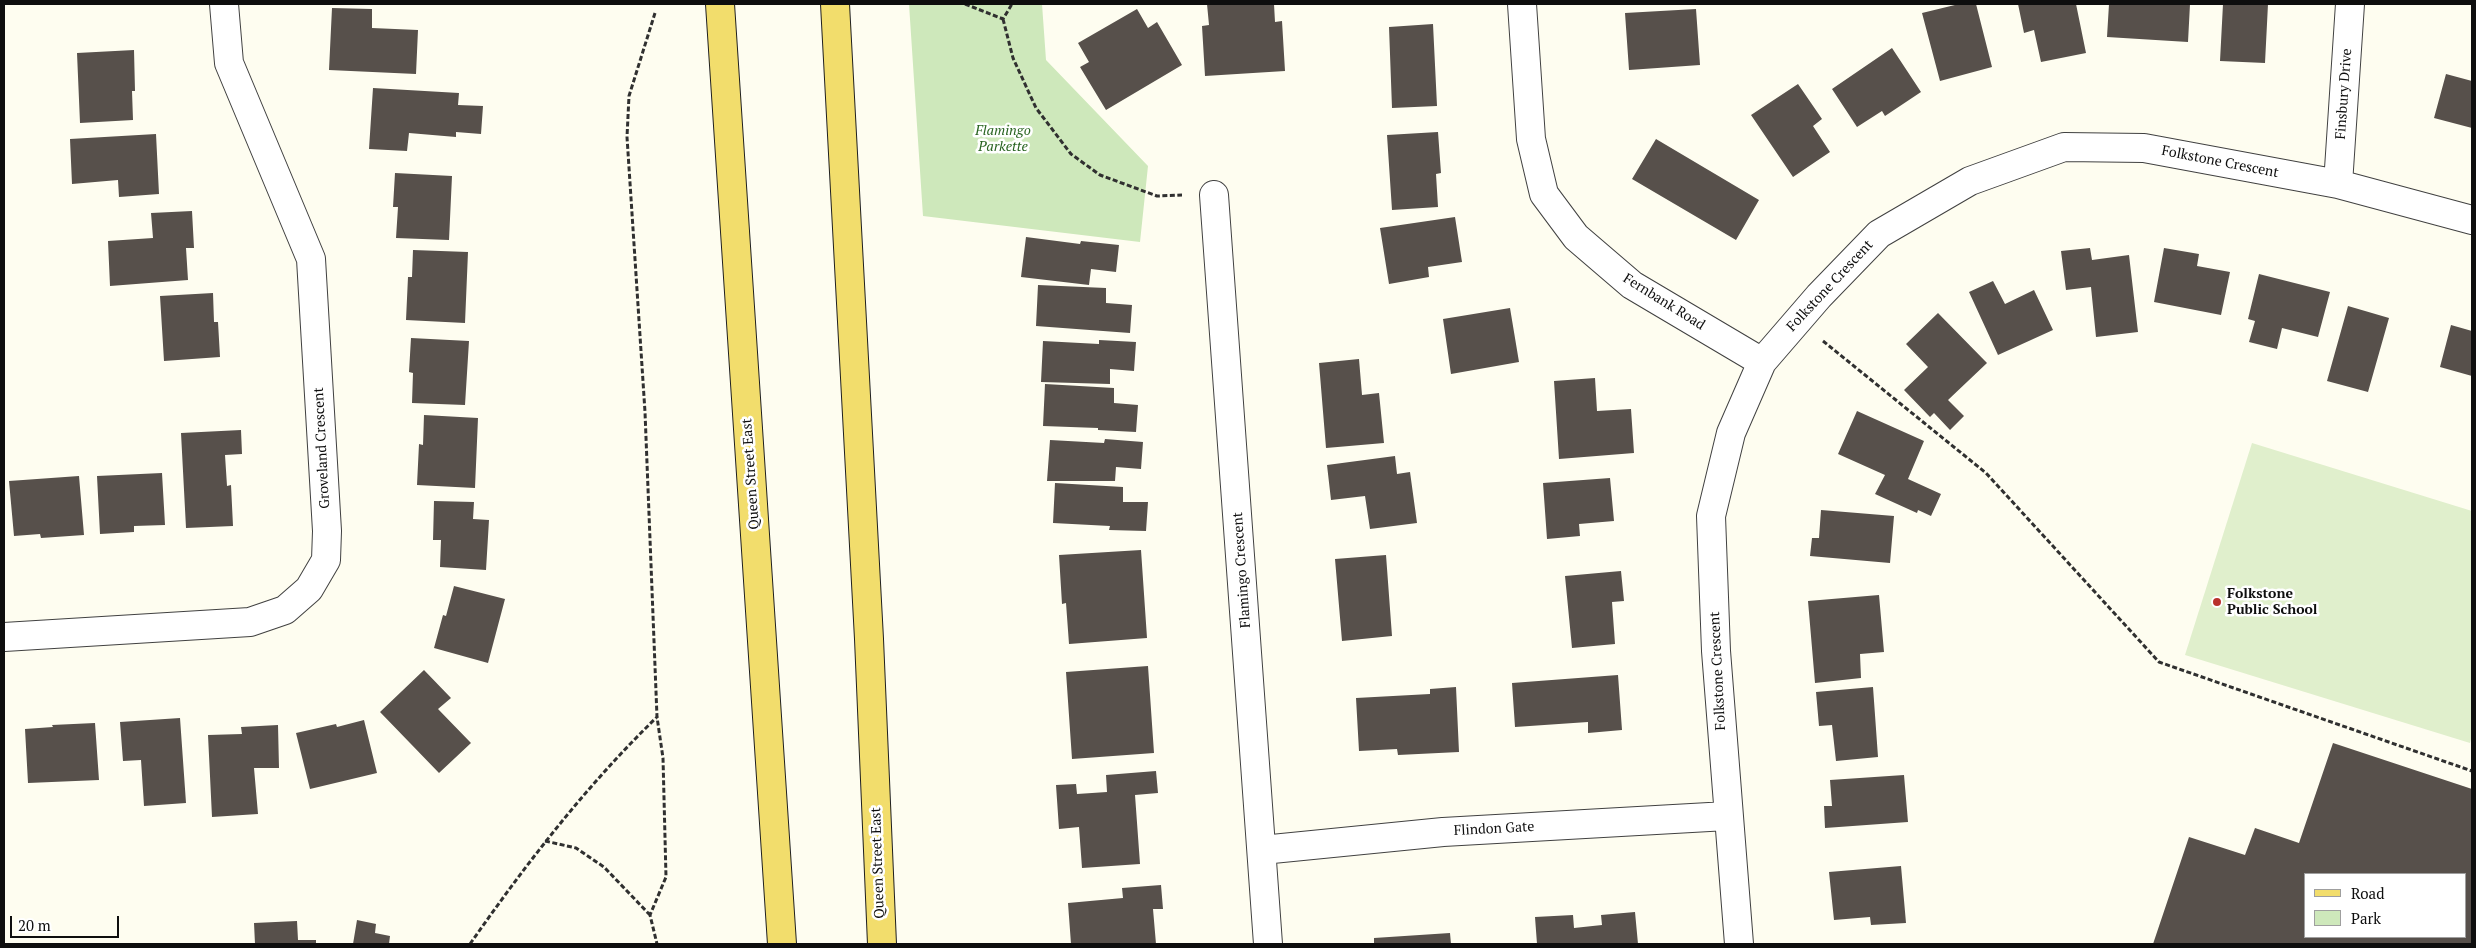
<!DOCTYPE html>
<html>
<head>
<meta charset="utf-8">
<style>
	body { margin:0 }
	#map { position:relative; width:2476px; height:948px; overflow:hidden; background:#fefdf0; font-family:"PT Serif",serif }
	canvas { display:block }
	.frame { position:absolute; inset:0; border:5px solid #0e0e0e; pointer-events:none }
	.legend { position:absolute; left:2304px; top:873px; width:162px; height:65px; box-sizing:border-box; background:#fff; border:1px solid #9f9f9f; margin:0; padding:6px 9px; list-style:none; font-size:15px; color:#0e0e0e }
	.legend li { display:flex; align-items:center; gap:10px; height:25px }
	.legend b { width:25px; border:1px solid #9f9f9f }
	.scale { position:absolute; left:10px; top:916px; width:109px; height:22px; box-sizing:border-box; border:2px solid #0e0e0e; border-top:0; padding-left:6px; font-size:15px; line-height:18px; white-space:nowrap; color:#0e0e0e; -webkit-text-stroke:4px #fff; paint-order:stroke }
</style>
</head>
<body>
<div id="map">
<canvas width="2476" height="948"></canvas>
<div class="frame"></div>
<ul class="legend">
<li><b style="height:6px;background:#f2dd6c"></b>Road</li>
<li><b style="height:14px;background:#cee8bb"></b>Park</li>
</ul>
<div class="scale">20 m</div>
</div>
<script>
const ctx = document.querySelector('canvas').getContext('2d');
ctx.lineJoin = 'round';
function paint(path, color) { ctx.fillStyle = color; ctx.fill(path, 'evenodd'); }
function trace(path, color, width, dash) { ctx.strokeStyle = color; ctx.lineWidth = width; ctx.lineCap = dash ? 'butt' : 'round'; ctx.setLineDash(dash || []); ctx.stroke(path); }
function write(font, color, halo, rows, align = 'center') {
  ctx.font = font + ' "PT Serif",serif'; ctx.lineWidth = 5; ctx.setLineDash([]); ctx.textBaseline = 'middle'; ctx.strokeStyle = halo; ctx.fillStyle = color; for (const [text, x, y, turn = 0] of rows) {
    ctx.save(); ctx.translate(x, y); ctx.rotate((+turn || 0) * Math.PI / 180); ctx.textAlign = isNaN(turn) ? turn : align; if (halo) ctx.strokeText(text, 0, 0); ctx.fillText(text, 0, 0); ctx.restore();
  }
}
paint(new Path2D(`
	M909 4H1042L1046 60 1148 166 1140 242 923 216Z`), '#cee8bb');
paint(new Path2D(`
	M2252 443 2472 511V735L2470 743 2185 655Z`), '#e0efcc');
paint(new Path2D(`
	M1207 4H1274L1275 22 1282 21 1285 71 1205 76 1202 26 1209 25Z
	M1959 4H1976L1992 67 1940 81 1922 13Z
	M2018 4H2076L2086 53 2041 62 2034 30 2024 33Z
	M2109 4H2190L2188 42 2107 37Z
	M2223 4H2268L2265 63 2220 61Z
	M332 8 372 9V28L418 30 416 74 329 70Z
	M1137 9 1148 28 1157 22 1182 65 1106 110 1080 67 1089 62 1078 43Z
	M1696 9 1700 65 1629 70 1625 13Z
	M1433 24 1437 106 1392 108 1389 27Z
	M1892 48 1921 92 1885 116 1882 111 1857 127 1832 89Z
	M134 50 135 91H132L133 120 80 123 77 53Z
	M2446 74 2472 81V128L2434 118Z
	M1798 84 1822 119 1813 126 1830 152 1793 177 1751 115Z
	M373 88 459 93 458 105 483 106 481 134 456 132V137L409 133 407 151 369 149Z
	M1438 132 1441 173 1436 174 1438 207 1392 210 1387 135Z
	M156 134 159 194 119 197 118 180 72 184 70 139Z
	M1656 139 1759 200 1736 240 1632 179Z
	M395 173 452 176 449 240 396 238 398 207H393Z
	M192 211 194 248H186L188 280 110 286 108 241 153 238 151 213Z
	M1455 217 1462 262 1428 267 1429 277 1389 284 1380 228Z
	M1026 237 1080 244 1081 241 1119 245 1116 272 1091 269 1089 285 1021 277Z
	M2090 248 2092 260 2129 255 2138 332 2096 337 2091 287 2066 290 2061 251Z
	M2164 248 2199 254 2197 266 2230 272 2221 315 2154 302Z
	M413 250 468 252 465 323 406 320 408 277H412Z
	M2259 274 2330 292 2318 337 2282 328 2277 349 2249 342 2255 321 2248 319Z
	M1993 281 2005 304 2034 290 2053 330 1998 355 1969 292Z
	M1038 285 1106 288V303L1132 305 1130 333 1036 326Z
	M213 293 214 322H218L220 357 164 361 160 296Z
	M2348 306 2389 318 2368 392 2327 381Z
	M1510 308 1519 362 1451 374 1443 319Z
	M1938 313 1987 363 1948 400 1964 416 1950 430 1934 413 1930 417 1904 390 1928 367 1906 344Z
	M2451 325 2472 331V376L2440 367Z
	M411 338 469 341 465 405 412 403 413 373 409 372Z
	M1099 340 1136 342 1134 371 1110 369V384L1041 382 1043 341 1099 344Z
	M1359 359 1362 395 1379 393 1384 443 1326 448 1319 363Z
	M1595 378 1597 411 1631 409 1634 453 1559 459 1554 381Z
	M1045 384 1114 388V403L1138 405 1136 432 1098 430V428L1043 426Z
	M1857 411 1924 441 1908 479 1941 494 1931 516 1918 510 1917 513 1875 494 1885 475 1838 454Z
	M424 415 478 418 475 488 417 485 419 444 423 445Z
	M241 430 242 454 225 455 227 486 231 485 233 526 186 528 181 433Z
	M1105 439 1143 442 1141 469 1116 467 1115 481H1047L1050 440 1104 443Z
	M1395 456 1397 474 1410 472 1417 523 1370 529 1365 496 1331 500 1327 465Z
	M162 473 165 525 134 526V532L100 534 97 476Z
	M79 476 84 535 41 538 40 534 14 536 9 481Z
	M1610 478 1614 521 1579 524 1580 536 1547 539 1543 483Z
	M1055 483 1123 487V502H1148L1146 531 1109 530 1110 526 1053 523Z
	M434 501 474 502 473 519 489 520 486 570 440 567 441 540H433Z
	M1821 510 1894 516 1890 563 1810 556 1812 538H1819Z
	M1141 550 1147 638 1069 644 1066 603 1062 604 1059 555Z
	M1386 555 1392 636 1342 641 1335 559Z
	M1621 571 1624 601 1612 602 1615 644 1572 648 1565 576Z
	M454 586 505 599 488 663 434 648 443 615 446 616Z
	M1879 595 1884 652 1860 654 1861 678 1815 683 1808 601Z
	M1148 666 1154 753 1072 759 1066 672Z
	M424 670 451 698 438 709 471 743 439 773 380 712Z
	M1618 675 1622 730 1588 733V722L1515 727 1512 683Z
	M1456 687 1459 752 1398 755 1397 749 1359 751 1356 698 1430 694V689Z
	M1873 687 1878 757 1836 761 1832 725 1819 726 1816 692Z
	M180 718 186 803 144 806 141 760 123 761 120 722Z
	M364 720 377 773 310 789 296 733 336 724 337 727Z
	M95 723 99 780 28 783 25 729 53 727 52 725Z
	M278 725 279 768H254L258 814 212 817 208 735 242 734 241 727Z
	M2333 743 2472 789V944H2153L2189 837 2245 855 2255 828 2299 843ZM2305 874H2465V937H2305Z
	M1156 771 1158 793 1135 795 1140 864 1082 868 1079 827 1059 829 1056 785 1076 784 1077 794 1107 792 1106 775Z
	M1904 775 1908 822 1825 828 1824 806H1832L1830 780Z
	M1901 866 1906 923 1871 925 1870 917 1834 920 1829 872Z
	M1161 885 1163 909H1153L1156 944H1071L1068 903 1123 898 1122 888Z
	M1635 912 1638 944H1537L1535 917 1573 915 1574 928 1602 925 1601 915Z
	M357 920 376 924 375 933 390 936 389 944H353Z
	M297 921 298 940H316V944H255L254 923Z
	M1450 933 1451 944H1374V938Z`), '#57504b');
const minor = new Path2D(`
	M1522 4 1531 139 1544 194 1576 237 1632 285 1762 362
	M2338 184 2350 4
	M1214 195 1268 944
	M4 637 250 622 285 610 309 589 326 560 327 531 311 259 229 63 224 4
	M1262 850 1443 832 1727 816
	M1739 944 1716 651 1711 516 1731 433 1762 362 1819 296 1879 234 1970 181 2064 147 2144 148 2338 184 2472 220`);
const primary = new Path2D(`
	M720 4 782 944
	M835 4 869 639 882 944`);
trace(minor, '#414141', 30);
trace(primary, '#1f1f1f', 30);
trace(new Path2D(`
	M965 4 1003 19 1012 4
	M655 13 629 96 627 137 645 412 657 717 663 758 666 877 650 915 657 944
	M1003 19 1013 58 1036 108 1071 154 1100 175 1157 196 1182 195
	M1823 341 1986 473 2159 662 2472 771
	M545 841 576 848 604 867 650 915
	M470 944C526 864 586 786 657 717`), '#303030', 3, [5, 2.5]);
trace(minor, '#fff', 28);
trace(primary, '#f2dd6c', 28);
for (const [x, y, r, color] of [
	[2217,602,5,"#b9312c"]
]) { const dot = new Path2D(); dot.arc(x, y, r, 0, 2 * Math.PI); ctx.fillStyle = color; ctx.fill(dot); trace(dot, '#fff', 2); }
write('14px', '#0e0e0e', '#fff', [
	["Finsbury Drive",2344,94,-86],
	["Folkstone Crescent",2220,162,11],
	["Folkstone Crescent",1830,286,-47],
	["Fernbank Road",1664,302,32],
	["Groveland Crescent",322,448,-93],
	["Queen Street East",751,474,-94],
	["Flamingo Crescent",1242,570,-94],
	["Folkstone Crescent",1718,671,-93],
	["Flindon Gate",1494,829,-3],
	["Queen Street East",878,863,-92]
]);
write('italic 14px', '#296421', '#fff', [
	["Flamingo",1003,131],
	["Parkette",1003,147]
]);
write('bold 14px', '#0e0e0e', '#fff', [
	["Folkstone",2227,594],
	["Public School",2227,610]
], 'left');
</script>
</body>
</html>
